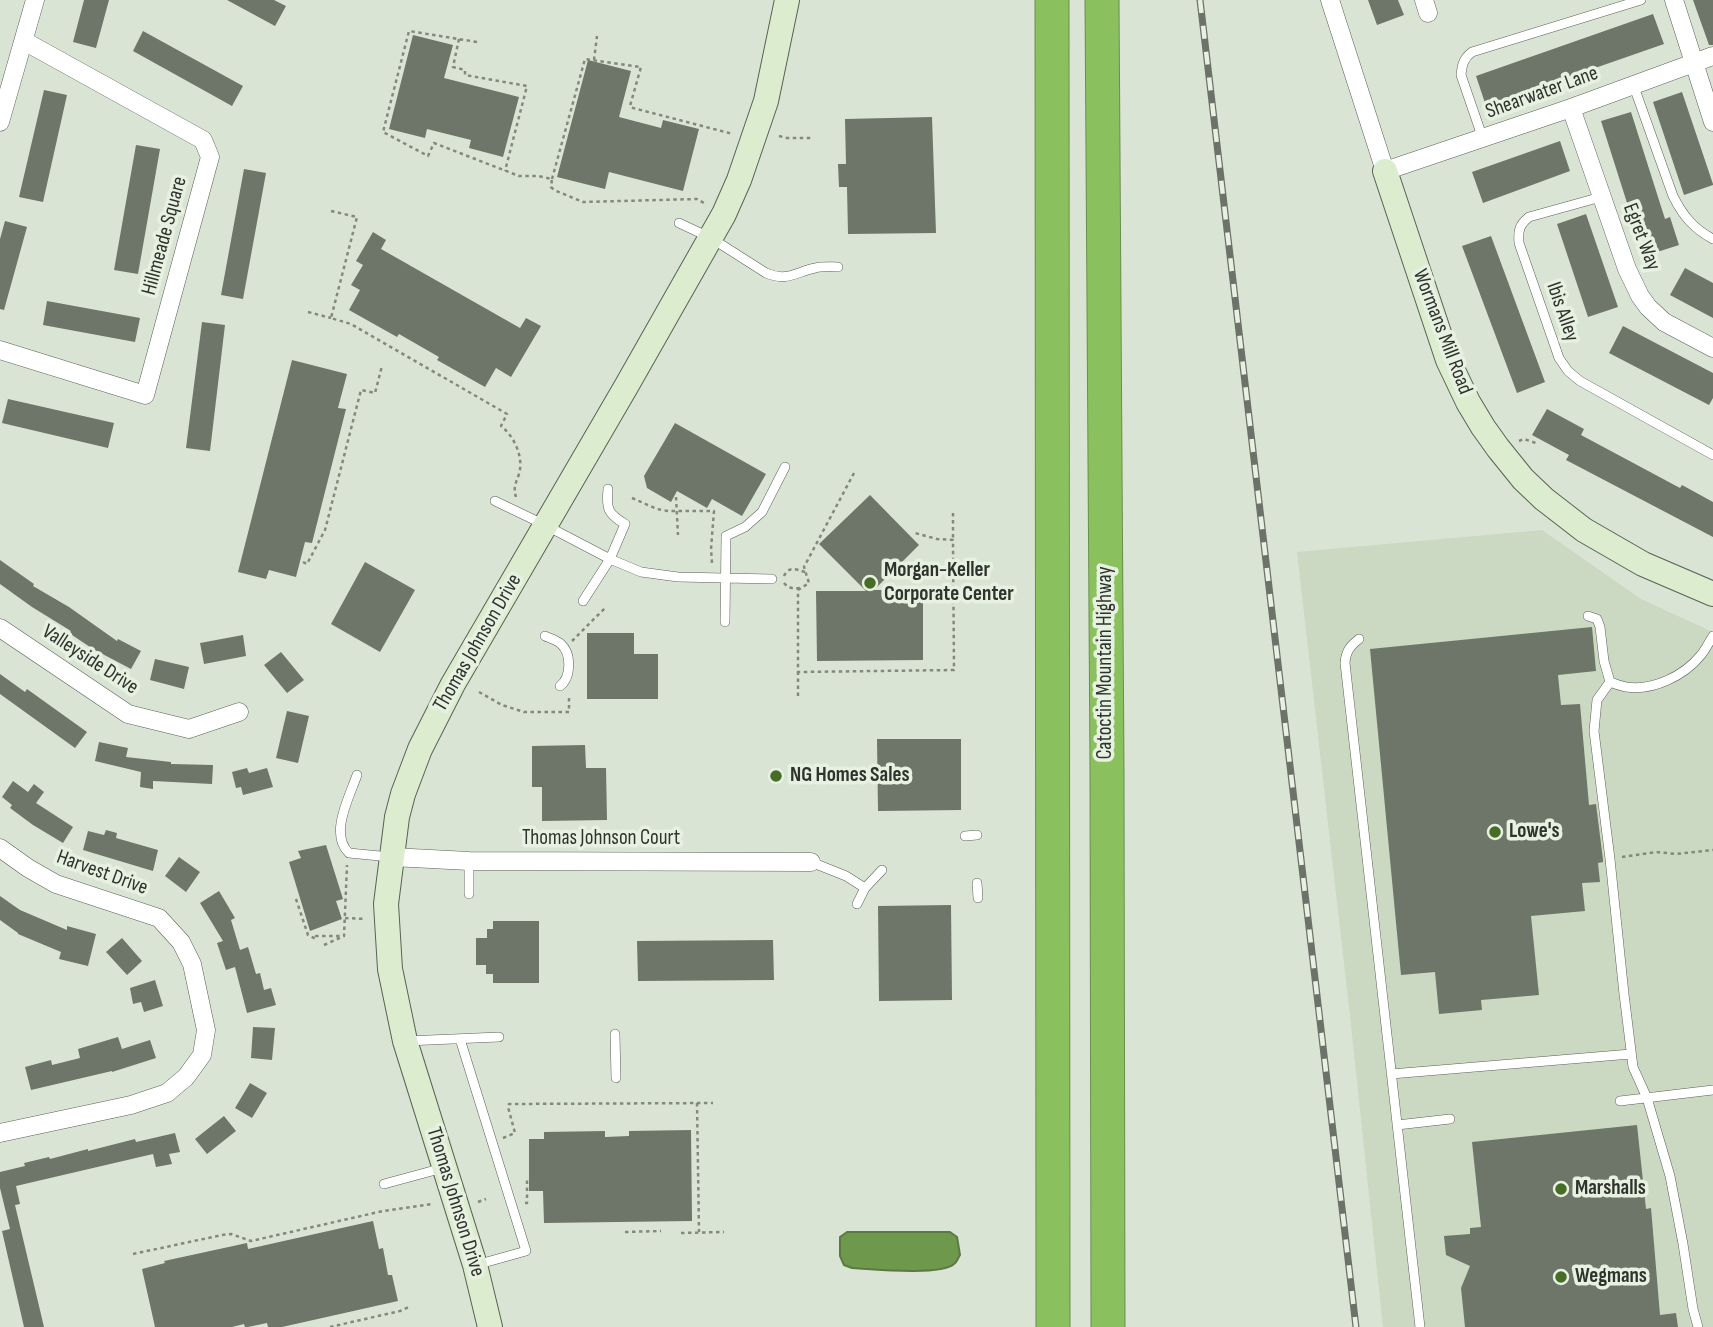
<!DOCTYPE html>
<html>
<head>
<meta charset="utf-8">
<style>
	body { margin:0 }
	canvas { display:block; background:#dae4d4 }
</style>
</head>
<body>
<canvas width="1713" height="1327"></canvas>
<script>
const ctx = document.querySelector('canvas').getContext('2d');
ctx.lineJoin = 'round';
function paint(path, color) { ctx.fillStyle = color; ctx.fill(path, 'evenodd'); }
function trace(path, color, width, dash) { ctx.strokeStyle = color; ctx.lineWidth = width; ctx.lineCap = dash ? 'butt' : 'round'; ctx.setLineDash(dash || []); ctx.stroke(path); }
function write(font, color, halo, rows, align = 'center') {
  ctx.font = font + ' "Sofia Sans Condensed",sans-serif'; ctx.lineWidth = 7; ctx.setLineDash([]); ctx.textBaseline = 'middle'; ctx.strokeStyle = halo; ctx.fillStyle = color; for (const [text, x, y, turn = 0] of rows) {
    ctx.save(); ctx.translate(x, y); ctx.rotate((+turn || 0) * Math.PI / 180); ctx.textAlign = isNaN(turn) ? turn : align; if (halo) ctx.strokeText(text, 0, 0); ctx.fillText(text, 0, 0); ctx.restore();
  }
}
paint(new Path2D(`
	M1542 530 1641 599 1713 632V1327H1383L1350 1016 1297 552Z`), '#cbd9c2');
const water = new Path2D(`
	M847 1232H950L957 1237 960 1255C958 1258 957 1262 954 1264 941 1276 871 1269 852 1268L844 1265 840 1256V1237Z`);
paint(water, '#6e994c');
trace(water, '#5b7a43', 2);
paint(new Path2D(`
	M84 0H109L96 48 73 42Z
	M227 0H274L286 6 275 26Z
	M1368 0H1398L1404 15 1377 25Z
	M1693 0H1713V45H1709Z
	M1653 14 1664 44 1486 106 1476 76Z
	M143 31 243 86 232 106 133 51Z
	M413 35 453 45 444 78 519 97 503 157 469 148 471 140 427 129 425 138 389 129Z
	M588 60 631 71 619 117 661 128 663 120 699 129 683 191 609 172 605 189 557 177Z
	M44 90 67 95 43 202 19 197Z
	M1682 92 1713 184V185L1684 195 1653 102Z
	M1631 112 1665 219 1670 217 1679 245 1648 255 1639 227 1635 228 1601 121Z
	M932 117 936 233 848 234 847 187H839L838 164H846L845 119Z
	M1560 141 1570 171 1483 203 1472 172Z
	M136 145 160 149 138 274 114 270Z
	M244 169 266 173 243 299 221 295Z
	M1586 214 1618 307 1588 317 1557 224Z
	M5 221 27 227 4 310 0 309V239Z
	M373 232 386 240 381 249 520 328 526 318 541 326 511 377 496 368 485 387 437 360 439 357 399 334 397 337 349 310 360 290 351 285 363 265 356 261Z
	M1491 236 1545 382 1517 393 1462 246Z
	M1685 268 1713 283V318L1670 295Z
	M47 301 140 318 135 342 43 325Z
	M202 322 225 325 210 451 186 448Z
	M1623 326 1713 373V398L1709 405 1609 353Z
	M292 360 347 374 338 408 346 409 312 543 305 542 296 577 269 570 266 579 238 572Z
	M8 399 114 423 108 448 2 423Z
	M1547 409 1584 429 1581 435 1680 488 1682 485 1713 502V537L1566 460 1569 455 1532 435Z
	M675 423 766 474 742 516 712 499 707 508 677 491 671 502 647 488 644 476Z
	M870 495 919 545 874 590H923V660L817 661 816 591H866L819 544Z
	M0 560 34 584 33 586 69 607 117 641 118 639 141 651 131 669 93 649 69 633 71 631 32 607 0 584Z
	M365 562 415 590 380 652 331 624Z
	M1592 627 1596 671 1558 675 1561 705 1580 704 1589 805 1596 804 1603 860V862L1598 863 1600 882 1582 883 1585 911 1531 916 1539 995 1481 1000 1482 1010 1439 1014 1435 972 1401 975 1370 649Z
	M587 633H634V654H658V699H587Z
	M243 635 246 656 204 664 200 643Z
	M281 652 304 680 287 693 264 665Z
	M155 659 189 667 184 689 150 680Z
	M0 674 25 692 27 689 87 732 75 748 0 694Z
	M287 711 309 716 298 763 276 758Z
	M877 739H961V810L878 811Z
	M99 742 128 748 126 757 171 762V764L213 765 212 784 153 781V789L140 787 141 772 95 761Z
	M585 745 586 768H606L607 820 542 821V787H532V746Z
	M247 768 249 773 267 768 273 787 243 795 241 787 236 788 232 772Z
	M13 781 28 792 34 784 44 792 36 803 73 827 63 843 33 825 10 808 12 805 2 797Z
	M106 830 117 833 116 838 158 850 153 871 83 850 88 831 104 835Z
	M326 845 343 899 336 901 342 919 310 931 289 862 301 858 298 851Z
	M179 857 200 872 186 892 165 876Z
	M219 891 235 918 231 920 240 950 248 947 256 974 260 973 264 990 271 988 276 1005 247 1013 235 967 226 970 217 943 223 941 200 903Z
	M0 896 20 910 67 930V926L96 934 88 966 59 959 61 952 18 934V933L0 920Z
	M951 905 952 1000 879 1001 878 906Z
	M493 921H539V983H493V974H486V965H476V938H487V929H493Z
	M122 938 142 961 127 975 106 952Z
	M773 940 774 980 638 981 637 941Z
	M155 980 163 1006 144 1012 141 1002 133 1004 130 988Z
	M253 1027 275 1028 272 1060 251 1058Z
	M118 1037 122 1049 150 1040 156 1058 112 1072V1071L31 1090 25 1067 51 1060 52 1065 80 1058 78 1049Z
	M250 1083 267 1093 252 1118 235 1108Z
	M224 1116 236 1131 207 1154 195 1139Z
	M1637 1125 1646 1209 1651 1208 1660 1315 1676 1313 1678 1327H1465L1461 1288 1470 1266 1446 1255 1444 1236 1470 1234V1228L1481 1227 1472 1142Z
	M691 1130 692 1221 544 1223 543 1191H529V1139H544V1132L605 1131V1137L629 1136V1131Z
	M175 1133 180 1152 169 1154 172 1164 156 1167 153 1154 16 1186 20 1204 15 1205 44 1327H24L2 1231 10 1229 0 1188V1172L25 1166 24 1163 49 1157 50 1159 88 1149V1151L135 1139 136 1142Z
	M373 1221 379 1249 383 1248 388 1275H392L398 1301 282 1327H268L267 1323 248 1327H245L244 1324 232 1327H155L142 1269 165 1263 164 1261 247 1243 248 1249Z`), '#6d7668');
const lane = new Path2D(`
	M1633 84 1673 196C1683 216 1694 229 1713 239
	M1483 139 1461 75C1462 64 1464 58 1472 52L1641 0
	M1601 197 1529 217C1519 225 1518 231 1519 243L1559 358 1568 371 1580 381 1713 455
	M679 223 711 238 766 273C787 282 796 272 815 268 823 266 830 267 838 267
	M495 501 545 525 610 559 641 572 678 577 772 579
	M583 601 610 559 625 524C608 514 606 509 608 489
	M1588 616 1597 619 1600 627 1604 661 1610 682
	M725 622 726 536 745 527 762 512 785 467
	M545 636C549 638 557 640 561 644 572 654 571 678 560 686
	M1359 639C1350 646 1346 651 1345 663L1420 1327
	M1610 682 1597 700 1594 731 1610 859 1624 994 1633 1067 1647 1098 1670 1176 1683 1244 1693 1309 1698 1327
	M1610 682C1615 684 1621 686 1626 687 1653 691 1684 676 1701 655 1706 649 1709 642 1713 636
	M357 775C349 798 329 834 349 853L390 857
	M965 836 977 835
	M469 861V894
	M811 862 846 876 865 888
	M977 883 978 898
	M857 904 865 888 882 870
	M615 1034 616 1078
	M460 1039 526 1251 476 1265
	M406 1041 499 1037
	M1391 1074 1631 1054
	M1620 1101 1713 1090
	M1397 1125 1450 1119
	M384 1184 443 1168`);
const street = new Path2D(`
	M1330 0 1385 171 1571 108 1713 56
	M1424 0 1428 13
	M1674 0 1713 122
	M1571 108 1627 269 1640 296 1648 307 1664 322 1713 348
	M0 122 35 0
	M0 350 145 395 210 157 203 140 24 41
	M0 628 128 714 189 729 239 712
	M0 848 28 868 56 884 159 918 181 942 192 964 206 1030 202 1055 186 1077 167 1093 131 1105 0 1133
	M392 857 469 861 811 862`);
const secondary = new Path2D(`
	M1385 171 1448 360 1468 402 1483 427 1498 448 1523 479 1544 499 1584 530 1643 564 1713 594
	M490 1327 475 1265 405 1041 390 969 386 904 397 817 403 794 420 749 453 684 627 385 724 214 739 180 766 101 787 0`);
const highway = new Path2D(`
	M1052 0 1053 1327
	M1102 0 1107 769 1108 1327`);
trace(lane, '#596254', 10);
trace(street, '#596254', 19);
trace(secondary, '#596254', 26);
trace(highway, '#6a8f4d', 35);
trace(new Path2D(`
	M459 39 453 67 465 70V75L527 86 505 171
	M477 42 409 31 383 132 428 156 434 143 519 176H538L552 179 551 187 554 190 583 202 697 199 704 203
	M594 60 597 36
	M779 136 787 138H811
	M552 179 585 59 641 67 630 106 633 108 733 134
	M331 211 357 217 331 318 351 324 507 414 501 426C514 436 524 457 519 474 516 483 513 487 516 497
	M308 312 331 318
	M1519 441 1524 439 1536 443
	M854 473 804 567 809 583 798 590V672L954 670 953 540 937 539 915 533
	M676 497 678 535
	M632 498 657 509 668 511H714L711 549 712 563
	M953 513V540
	M303 562 307 564 325 530 361 390 375 393 382 366
	M784 576C789 566 795 569 805 572
	M784 583C788 588 793 589 800 588
	M572 641 605 608
	M479 692 502 705 524 712H569V695
	M798 696V672
	M1622 857 1656 852 1676 854 1713 850
	M296 899 308 935 316 939V936H340
	M345 918 366 919
	M324 945 344 936 347 865
	M697 1103 699 1232
	M503 1138 515 1133 508 1107 509 1104 713 1103
	M478 1202 486 1199
	M525 1203H527V1179
	M625 1232 661 1231
	M681 1233 724 1232
	M133 1254 222 1235 231 1234 251 1241 383 1211 432 1204
	M330 1327 400 1311 411 1306`), '#82897e', 2.5, [3.5, 3.5]);
trace(lane, '#fff', 9);
trace(street, '#fff', 18);
trace(secondary, '#dceccf', 24);
trace(highway, '#8ac15e', 33);
const rail = new Path2D(`
	M1200 0 1356 1327`);
trace(rail, '#6c7269', 7);
trace(rail, '#e7f1e1', 4.5, [13]);
for (const [x, y, r, color] of [
	[870,583,7,"#466c26"],
	[776,776,7,"#466c26"],
	[1495,832,7,"#466c26"],
	[1561,1189,7,"#466c26"],
	[1561,1277,7,"#466c26"]
]) { const dot = new Path2D(); dot.arc(x, y, r, 0, 2 * Math.PI); ctx.fillStyle = color; ctx.fill(dot); trace(dot, '#e7f1e1', 2.5); }
write('21px', '#2f332d', '#e7f1e1', [
	["Shearwater Lane",1542,93,-20],
	["Hillmeade Square",165,236,-75],
	["Egret Way",1641,237,69],
	["Ibis Alley",1562,312,71],
	["Wormans Mill Road",1442,332,69],
	["Thomas Johnson Drive",478,643,-60],
	["Valleyside Drive",90,660,33],
	["Catoctin Mountain Highway",1106,663,-90],
	["Thomas Johnson Court",601,839],
	["Harvest Drive",102,873,20],
	["Thomas Johnson Drive",455,1202,73]
]);
write('bold 21px', '#2f332d', '#e7f1e1', [
	["Morgan-Keller",884,571],
	["Corporate Center",884,595],
	["NG Homes Sales",790,776],
	["Lowe's",1509,832],
	["Marshalls",1575,1189],
	["Wegmans",1575,1277]
], 'left');
</script>
</body>
</html>
